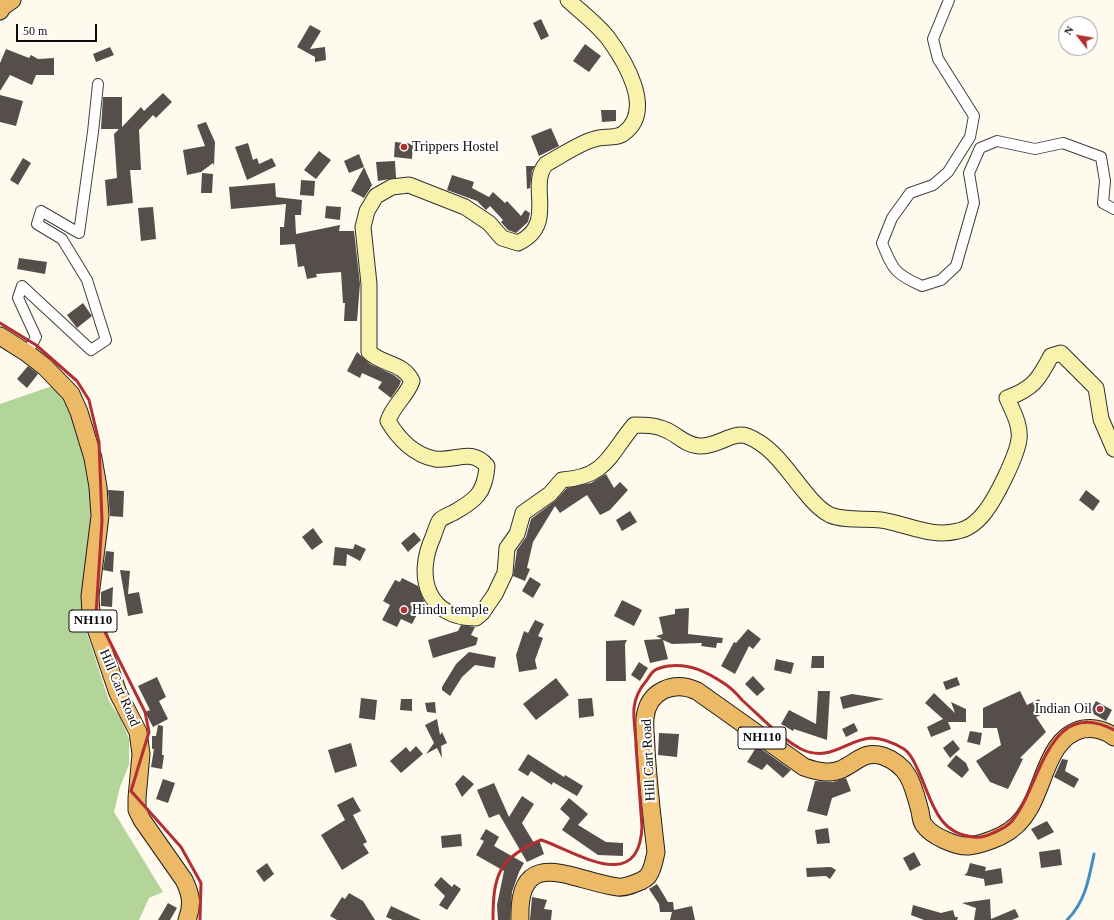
<!DOCTYPE html>
<html>
<head>
<meta charset="utf-8">
<style>
	body { margin:0 }
	#map { position:relative; width:1114px; height:920px; overflow:hidden; background:#fefbee; font-family:"Times New Roman",serif }
	canvas { display:block }
	.north { position:absolute; left:1058px; top:16px; width:40px; height:40px; box-sizing:border-box; background:#fff; border:1px solid #9e9e9e; border-radius:50%; rotate:301deg; font-size:11px; font-weight:700; line-height:16px; text-align:center; color:#0d0d0d }
	.north::after { content:''; display:block; margin:auto; width:14px; height:18px; background:#b32f33; clip-path:polygon(50% 0,100% 100%,50% 72%,0 100%) }
	.scale { position:absolute; left:16px; top:24px; width:81px; height:18px; box-sizing:border-box; border:2px solid #0d0d0d; border-top:0; padding-left:5px; font-size:12px; line-height:14px; white-space:nowrap; color:#0d0d0d; -webkit-text-stroke:3px #fff; paint-order:stroke }
</style>
</head>
<body>
<div id="map">
<canvas width="1114" height="920"></canvas>
<div class="north">N</div>
<div class="scale">50 m</div>
</div>
<script>
const ctx = document.querySelector('canvas').getContext('2d');
ctx.lineJoin = 'round';
function paint(path, color) { ctx.fillStyle = color; ctx.fill(path, 'evenodd'); }
function trace(path, color, width, dash) { ctx.strokeStyle = color; ctx.lineWidth = width; ctx.lineCap = dash ? 'butt' : 'round'; ctx.setLineDash(dash || []); ctx.stroke(path); }
function write(font, color, halo, rows, align = 'center') {
  ctx.font = font + ' "Times New Roman",serif'; ctx.lineWidth = 4; ctx.setLineDash([]); ctx.textBaseline = 'middle'; ctx.strokeStyle = halo; ctx.fillStyle = color; for (const [text, x, y, turn = 0] of rows) {
    ctx.save(); ctx.translate(x, y); ctx.rotate((+turn || 0) * Math.PI / 180); ctx.textAlign = isNaN(turn) ? turn : align; if (halo) ctx.strokeText(text, 0, 0); ctx.fillText(text, 0, 0); ctx.restore();
  }
}
paint(new Path2D(`
	M52 386 66 400 88 457 92 495 83 621 109 701 121 719 129 739V765L120 787 114 812 163 892 149 898 139 920H0V404Z`), '#b4d59a');
trace(new Path2D(`
	M1067 920C1085 902 1089 879 1094 854`), '#428ec3', 3);
paint(new Path2D(`
	M541 19 549 36 541 40 533 23Z
	M310 25 321 31 310 49 325 47 326 60 315 62V57L297 47Z
	M585 44 601 56 589 72 573 61Z
	M110 47 114 55 96 62 93 54Z
	M6 49 29 58 31 55 38 59 54 58V75H36L32 85 10 75 0 91V63Z
	M163 93 172 102 156 118 153 115 139 130 141 170H130L133 203 107 206 105 180 117 178 114 134 119 129H101L103 97H122V127L141 107 144 111Z
	M0 95 23 101 16 126 0 122Z
	M601 110H616V121L602 122Z
	M206 122 215 142 214 166 213 163 201 172 187 175 183 150 205 146 197 125Z
	M551 128 559 146 539 156 531 136Z
	M395 142 413 144 412 159 394 157Z
	M248 143 253 160 257 158 259 164 272 158 276 166 247 180 235 147Z
	M319 151 331 160 316 179 304 170Z
	M359 154 364 167 349 173 344 161Z
	M23 158 31 163 18 185 10 180Z
	M395 161 396 178 378 181 376 162Z
	M526 166H535L532 171 530 188 527 189Z
	M364 167 372 185 364 198 351 191Z
	M202 173 213 174 212 193H201Z
	M452 175 474 182 472 188 489 197 493 192 505 203 507 201 521 216 525 210 530 213 528 222 516 233 508 230 501 222 503 220 490 206 486 210 477 201 447 190Z
	M301 180 315 181 314 196 300 195Z
	M275 183 276 197 302 200 301 215H295L296 234 340 225 339 231H354L360 284 357 321H344L345 303H343L341 272 316 274 317 277 307 279 304 266 298 267 295 244 280 245V227H284L286 204 231 209 229 187Z
	M326 206 341 207 340 220 325 218Z
	M153 207 156 239 141 241 138 208Z
	M19 258 47 262 45 274 17 269Z
	M83 303 92 316 77 328 67 315Z
	M357 352 370 364 394 375 401 381 399 386 391 398 378 388 382 382 362 373 360 378 347 371Z
	M28 366 38 374 27 388 17 379Z
	M606 474 614 488 620 482 628 490 610 510 600 515 587 495 560 513 555 506 533 542 527 568 530 569 525 581 513 576 517 550 526 537 531 519 555 501 567 488 591 483Z
	M108 490 124 491 123 517 110 516Z
	M1086 490 1100 501 1093 511 1079 500Z
	M630 511 637 522 622 531 616 520Z
	M313 528 323 542 312 550 302 537Z
	M414 532 421 540 408 552 401 543Z
	M355 544 366 549 360 561 347 554 346 566 333 565 335 547 353 549Z
	M106 551 114 552 113 572 103 570Z
	M120 570 130 571 128 594 139 592 143 613 128 616Z
	M530 577 541 584 533 598 522 591Z
	M402 578 418 586 424 601 412 624 401 619 397 627 382 620 390 605 383 601 395 580 400 582Z
	M113 587 112 607 101 606V592Z
	M622 600 642 610 634 626 614 616Z
	M689 608 688 634 723 638 722 643H717L716 648 701 646 702 643 672 644 663 640 668 659 650 663 644 640 662 639 656 636 663 634 659 617 675 614V609Z
	M535 620 544 624 538 636 543 638 535 660 537 669 519 672 516 655 524 631 528 633Z
	M461 625 475 627 471 635 478 638 476 645 433 658 428 640 458 631Z
	M748 629 761 639 753 649 749 646 735 674 721 666 734 642 736 643Z
	M627 640 625 644 626 681H606V641Z
	M469 652 496 657 494 668 475 665 462 677 450 696 442 690V687L456 664Z
	M812 656H824V668H811Z
	M776 659 794 663 791 674 774 670Z
	M639 662 648 668 640 681 631 675Z
	M753 676 765 689 757 696 745 684Z
	M157 677 166 697 159 701 168 719 153 727 145 712 150 710 138 686Z
	M957 677 960 685 946 690 943 682Z
	M556 678 569 695 536 720 523 704Z
	M818 691H830L827 740 794 729 793 731 781 724 789 710 816 724Z
	M1020 691 1027 705 1039 699 1045 713 1036 717 1046 732 1020 758 1023 759 1008 789 990 782 976 761 1001 745 997 728H983V708Z
	M934 693 955 713 951 702 966 709V722H948L951 729 931 737 927 727 943 719 925 703Z
	M852 694 884 699 843 709 840 697Z
	M361 698 377 700 375 720 359 718Z
	M592 698 594 716 579 718 578 699Z
	M401 699H412V711L400 710Z
	M1096 701 1112 710 1106 721 1090 712Z
	M435 702 436 713 427 712 425 703Z
	M437 719 440 735 442 732 447 743 441 746 442 758 437 748 426 754 434 743 425 725Z
	M854 723 858 731 846 737 842 729Z
	M158 725 163 726 162 755H164L162 769 151 767 154 749H152V736H156Z
	M970 731 982 733 980 745 967 742Z
	M659 733 679 734 677 757 658 755Z
	M953 740 960 749 950 758 943 748Z
	M351 743 357 766 335 773 328 750Z
	M416 746 423 754 401 773 390 761 406 747 410 752Z
	M757 746 791 770 783 778 767 764 762 770 747 762Z
	M528 754 564 777 565 775 583 786 577 796 553 782 552 785 531 771 528 776 518 770Z
	M956 755 966 763 969 770 962 778 947 766Z
	M1062 759 1068 760 1065 771 1079 779 1074 788 1054 777Z
	M463 775 474 784 462 797 455 784Z
	M846 778 851 791 832 798 827 816 807 811 815 781 833 782Z
	M163 779 175 783 168 803 156 799Z
	M494 783 509 817 522 796 534 804 522 823 534 843 539 840 544 854 527 862 499 814 489 818 477 790Z
	M353 797 361 811 353 815 367 842 363 844 369 853 342 870 321 835 345 820 337 805Z
	M569 798 588 814 578 825 606 842 623 843V856L598 855 562 830 570 818 560 809Z
	M1047 821 1054 832 1038 840 1031 829Z
	M828 828 830 843 817 844 815 830Z
	M486 829 499 837 494 846 524 863 519 872 512 892 510 920H498L497 905 504 871 476 855 484 841 480 839Z
	M461 834 462 846 442 848 441 836Z
	M1060 849 1062 865 1041 868 1039 852Z
	M914 852 921 865 910 871 903 858Z
	M267 863 274 874 264 882 256 871Z
	M970 863 986 867 985 871 1001 868 1003 883 985 886 984 879 964 875 967 873Z
	M831 867 836 870 830 879 826 876 807 877 806 868Z
	M441 877 452 887 454 884 461 889 447 910 439 905 445 896 434 885Z
	M657 884 668 902H673L674 910 692 906 695 920H670L672 912H660L659 904 649 889Z
	M349 893 363 901 375 920H337L330 916 342 897 345 899Z
	M532 897 547 900 544 909 552 910 551 920H530Z
	M990 899 991 919 1015 909 1019 917 1012 920H974L976 908 962 903Z
	M168 903 177 908 170 920H158Z
	M913 905 941 913 953 910 955 917H958L957 920H924L911 915Z
	M391 906 421 920H393L386 917Z`), '#554e4a');
const minor = new Path2D(`
	M949 0 933 39 938 59 974 116 970 137 948 172 933 185 910 193 892 218 882 243C893 270 895 274 922 286L941 280 956 266 974 203 969 173 980 148 997 141 1035 149 1063 143 1101 157 1105 181 1103 203 1114 209
	M27 353 36 337 18 298 22 286 91 350 106 340 87 280 62 239 37 224 41 211 79 233 93 132 98 84`);
const secondary = new Path2D(`
	M568 0C581 12 597 24 608 38 625 61 655 110 624 133 617 139 603 136 595 139 581 142 559 157 546 164 527 186 558 224 518 243L502 238 489 223 465 207 409 185 392 187 376 196 367 211 363 227 369 284V352C382 365 403 362 412 381 407 396 393 405 388 421 398 438 414 455 435 459 455 462 471 447 487 466 485 493 476 500 453 513 449 515 443 517 440 520 437 524 435 532 433 537 415 577 427 618 476 618L482 613 495 594 505 573 507 548 517 534 523 513 550 494 562 480C606 477 609 455 634 425 645 425 656 425 666 430 678 435 685 445 699 446 718 447 732 431 747 436 773 446 788 472 805 492 812 501 820 510 830 515 845 521 865 518 881 520 907 524 931 538 958 531 969 529 978 521 985 512 996 498 1017 456 1019 439 1021 425 1012 410 1007 398 1033 389 1039 379 1051 356L1061 353 1096 388 1101 419 1114 449`);
const trunk = new Path2D(`
	M0 11 2 7 12 0
	M0 336 27 353 45 367 71 394 79 412 93 458 98 487 100 516 90 596 91 614 118 693 138 732 141 754 137 798V810L142 820 184 880C191 894 193 905 187 920
	M520 920C517 842 575 882 618 887 625 888 634 884 641 881 644 879 647 878 648 876 653 869 654 861 656 852 652 818 648 784 646 749 646 739 644 728 645 718 648 691 673 680 697 691L804 767C816 771 830 775 842 769 857 762 865 750 883 756 910 766 913 786 920 811 921 815 921 822 924 825 931 836 957 847 969 846 979 845 992 840 1001 836 1013 830 1023 820 1029 809 1045 783 1048 737 1083 729 1095 727 1105 730 1114 737`);
trace(minor, '#404040', 12);
trace(secondary, '#2f2f2f', 17);
trace(trunk, '#1e1e1e', 19);
trace(minor, '#fff', 10);
trace(secondary, '#f9f2ad', 15);
trace(trunk, '#ecb966', 17);
trace(new Path2D(`
	M0 323 36 345 77 381 89 400 99 442 102 521 96 614 145 712 149 732 131 791 181 847 201 883 200 920
	M493 920C493 876 498 858 541 840 575 851 639 896 642 827 640 800 638 773 636 746 636 734 633 720 634 708 635 697 640 688 647 680 649 677 651 673 654 671 657 668 664 667 668 666 690 663 707 672 725 684 731 688 737 694 742 700 761 717 779 737 801 749 830 763 845 740 871 738 882 738 894 743 904 749 910 753 914 761 917 768 931 796 935 834 974 837 980 838 987 836 993 833 1000 830 1007 827 1012 821 1041 787 1047 695 1114 730`), '#b32f33', 3);
for (const [x, y, r, color] of [
	[404,147,4,"#b32f33"],
	[404,610,4,"#b32f33"],
	[1100,709,4,"#b32f33"]
]) { const dot = new Path2D(); dot.arc(x, y, r, 0, 2 * Math.PI); ctx.fillStyle = color; ctx.fill(dot); trace(dot, '#fff', 1.5); }
for (const [x, y, w] of [
	[93,621,48],
	[762,738,48]
]) { const box = new Path2D(); box.roundRect(x - w / 2, y - 11, w, 22, 3); ctx.fillStyle = '#fff'; ctx.fill(box); trace(box, '#0d0d0d', 1); }
write('bold 13px', '#0d0d0d', null, [
	["NH110",93,621],
	["NH110",762,738]
]);
write('14px', '#0d0d0d', '#fff', [
	["Trippers Hostel",412,147],
	["Hindu temple",412,610],
	["Indian Oil",1092,709,"right"]
], 'left');
write('14px', '#0d0d0d', '#fff', [
	["Hill Cart Road",119,688,67],
	["Hill Cart Road",649,760,-93]
]);
</script>
</body>
</html>
